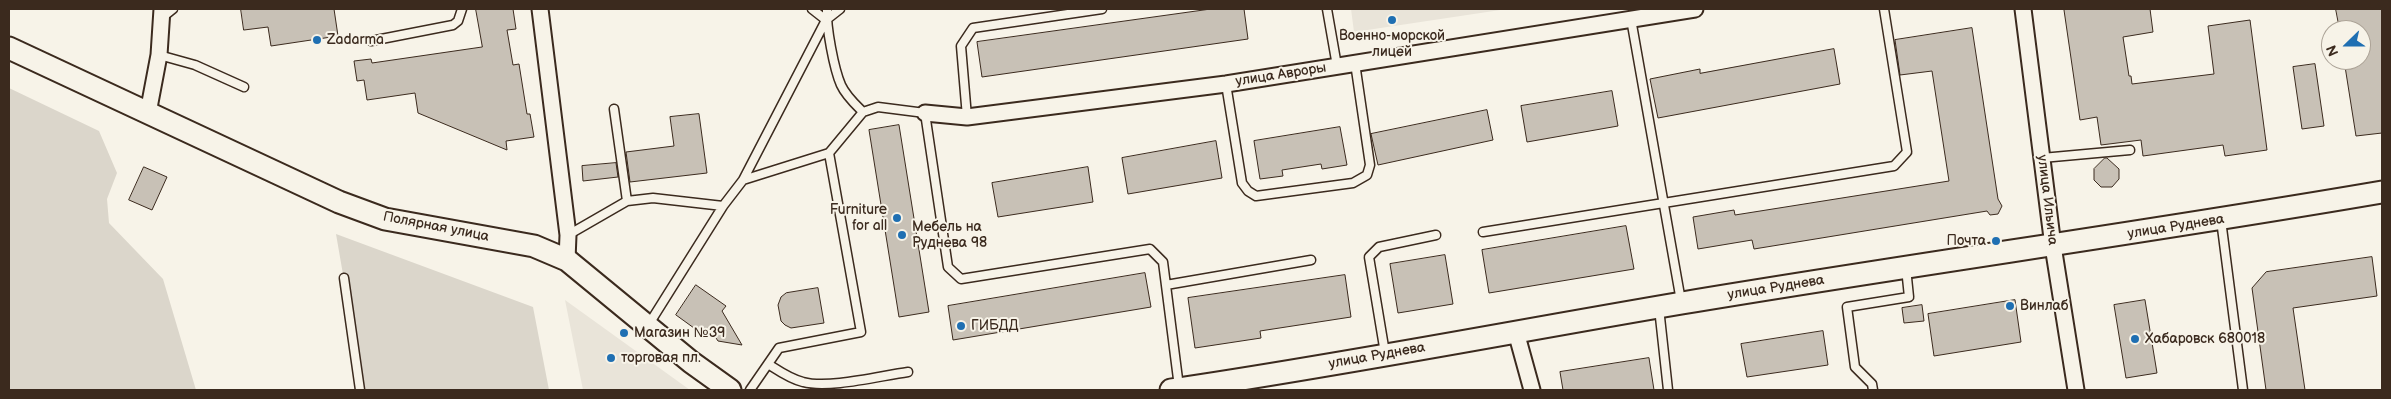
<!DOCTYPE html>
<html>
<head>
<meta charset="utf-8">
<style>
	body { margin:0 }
	#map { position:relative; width:2391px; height:399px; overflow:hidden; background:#f7f3e8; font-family:"Balsamiq Sans",sans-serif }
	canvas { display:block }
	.frame { position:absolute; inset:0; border:10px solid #3b2a1e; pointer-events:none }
	.north { position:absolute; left:2321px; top:20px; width:50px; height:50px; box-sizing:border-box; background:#f7f3e8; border:1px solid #aca397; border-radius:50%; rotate:248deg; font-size:14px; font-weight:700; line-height:20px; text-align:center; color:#3b2a1e }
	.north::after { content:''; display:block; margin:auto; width:18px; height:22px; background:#1f6fb2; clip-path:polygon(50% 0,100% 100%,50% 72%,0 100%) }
</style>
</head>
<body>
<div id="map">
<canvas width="2391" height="399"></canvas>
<div class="frame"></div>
<div class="north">N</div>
</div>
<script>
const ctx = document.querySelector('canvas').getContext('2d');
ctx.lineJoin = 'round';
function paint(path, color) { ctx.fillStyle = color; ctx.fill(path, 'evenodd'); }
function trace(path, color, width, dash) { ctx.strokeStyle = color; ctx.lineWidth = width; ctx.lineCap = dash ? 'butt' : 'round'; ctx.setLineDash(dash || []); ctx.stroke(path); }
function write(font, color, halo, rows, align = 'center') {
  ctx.font = font + ' "Balsamiq Sans",sans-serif'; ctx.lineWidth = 4; ctx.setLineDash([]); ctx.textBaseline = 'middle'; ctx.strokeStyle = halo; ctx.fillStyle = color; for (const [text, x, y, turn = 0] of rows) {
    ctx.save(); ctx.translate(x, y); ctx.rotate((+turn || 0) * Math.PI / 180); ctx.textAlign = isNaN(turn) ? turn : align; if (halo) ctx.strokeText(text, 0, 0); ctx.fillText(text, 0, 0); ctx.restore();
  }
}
paint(new Path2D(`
	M1351 9H1507L1354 32Z
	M565 300 690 390H583Z`), '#e9e4d9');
paint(new Path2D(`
	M9 88 99 131 117 173 107 199 109 223 163 279 196 390H9Z
	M336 234 533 307 549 390H363Z`), '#dbd6cb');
const building = new Path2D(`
	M241 9H334L338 36 271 46 268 27 244 30Z
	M476 9H513L516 29 507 30 513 65 519 64 527 114H530L534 137 506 141 507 150 418 113 415 93 367 100 364 80 357 81 354 61 371 59 372 63 482 47Z
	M1211 9H1244L1248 39 982 77 977 42Z
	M2073 9H2150L2153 32 2123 37 2129 76H2131L2132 84 2214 74 2208 26 2250 20 2267 150 2225 156 2223 145 2143 156 2141 140 2101 145 2097 117 2080 120 2064 10Z
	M2336 9H2382V133L2356 136 2344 60H2361V30H2340Z
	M1972 28 1998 199 2002 206 1998 214 1990 215 1987 211 1754 249 1752 240 1698 249 1693 217 1734 210 1735 215 1949 181 1932 71 1900 75 1895 40Z
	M1834 49 1840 84 1658 118 1650 79 1700 69V73Z
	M2315 64 2324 126 2302 129 2293 67Z
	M1612 91 1618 126 1527 142 1521 106Z
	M1487 110 1493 140 1378 165 1371 134Z
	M699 114 707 173 630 182 626 152 674 146 670 117Z
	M899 125 929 312 899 317 869 130Z
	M1340 127 1347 165 1322 169 1321 164 1282 170 1283 176 1260 179 1254 141Z
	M1216 141 1222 178 1128 194 1122 158Z
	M2105 158H2107L2119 169V179L2112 187H2101L2094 180V169Z
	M616 163 618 177 583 181 582 166Z
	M144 167 167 177 152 210 129 200Z
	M1088 167 1093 202 998 217 992 183Z
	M1626 226 1634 269 1489 293 1482 250Z
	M1445 255 1453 304 1398 313 1390 264Z
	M2372 257 2377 296 2293 308 2305 390H2266L2252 288 2266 272Z
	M1145 273 1151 307 953 340 948 306Z
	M1345 275 1351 317 1260 331 1261 338 1195 348 1188 298Z
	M696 285 726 306 722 311 742 345 718 341 710 329 705 336 676 315Z
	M818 288 824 323 791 328 785 325 781 321 778 305 781 297 786 293Z
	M2015 300 2021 342 1934 356 1928 314Z
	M2145 300 2157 373 2126 378 2114 305Z
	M1922 305 1924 321 1904 323 1902 308Z
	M1823 331 1828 365 1747 377 1741 344Z
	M1649 358 1654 390H1563L1560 372Z`);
paint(building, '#c8c1b6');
trace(building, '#3b2a1e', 1);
const lane = new Path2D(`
	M812 9 826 20
	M827 9C826 27 834 69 841 85 846 96 855 104 863 112
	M1327 9 1337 66
	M163 17 173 9
	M1631 19 1681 301
	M371 41 453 25 458 21 462 9
	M159 55 195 65 244 87
	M1226 84 1242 183 1248 191 1256 196 1353 183 1367 175 1370 165 1355 63
	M614 109 627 201
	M967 117 961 46 973 28 1102 9
	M2042 158 2130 150
	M743 180 826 20 840 9
	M2221 220 2243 390
	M1483 232 1894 166 1907 152 1884 9
	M568 235 627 201 653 198 723 206
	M344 278 360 390
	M1166 285 1311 260
	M1659 308 1668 390
	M649 324 723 206 743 180 829 153 863 112 878 107 925 113 948 267 961 279 1150 249 1163 262 1179 387
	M1385 353 1369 257 1379 247 1436 235
	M768 364C779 371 790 379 803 382 829 389 879 376 908 372
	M750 390 779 348 861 332 829 153
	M1873 390 1872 384 1855 367 1847 307 1909 297 1906 268`);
const street = new Path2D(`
	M540 9 568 235 567 260
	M2023 9 2053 246 2076 390
	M148 113 159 55 162 9
	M925 113 967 117 1226 84 1695 9
	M1516 332 1532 390`);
const secondary = new Path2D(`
	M9 48 339 202 385 219 534 246 567 260 691 362 730 390
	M1171 390C1342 365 1511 332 1682 303 1915 264 2149 232 2382 192`);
trace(lane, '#3b2a1e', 11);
trace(street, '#3b2a1e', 19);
trace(secondary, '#3b2a1e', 25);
trace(lane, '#f7f3e8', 8);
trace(street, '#f7f3e8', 15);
trace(secondary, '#f7f3e8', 21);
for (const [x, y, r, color] of [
	[1392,20,5,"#1f6fb2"],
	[317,40,5,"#1f6fb2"],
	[897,218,5,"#1f6fb2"],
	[902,235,5,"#1f6fb2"],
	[1996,241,5,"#1f6fb2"],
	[2010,306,5,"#1f6fb2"],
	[961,326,5,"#1f6fb2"],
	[624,333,5,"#1f6fb2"],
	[2135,339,5,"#1f6fb2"],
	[611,358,5,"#1f6fb2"]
]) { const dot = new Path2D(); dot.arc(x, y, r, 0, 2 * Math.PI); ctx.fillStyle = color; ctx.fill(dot); trace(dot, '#f7f3e8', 2); }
write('14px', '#3b2a1e', '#f7f3e8', [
	["Военно-морской",1392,36,"center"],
	["лицей",1392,52,"center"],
	["Zadarma",327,40],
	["Furniture",887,210,"right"],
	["for all",887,226,"right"],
	["Мебель на",912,227],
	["Руднева 98",912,243],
	["Почта",1986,241,"right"],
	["Винлаб",2020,306],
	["ГИБДД",971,326],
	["Магазин №39",634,333],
	["Хабаровск 680018",2145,339],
	["торговая пл.",621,358]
], 'left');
write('14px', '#3b2a1e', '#f7f3e8', [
	["улица Авроры",1281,75,-9],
	["улица Ильича",2047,200,83],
	["Полярная улица",436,227,11],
	["улица Руднева",2176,227,-9],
	["улица Руднева",1776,288,-9],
	["улица Руднева",1377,356,-10]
]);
</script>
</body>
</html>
